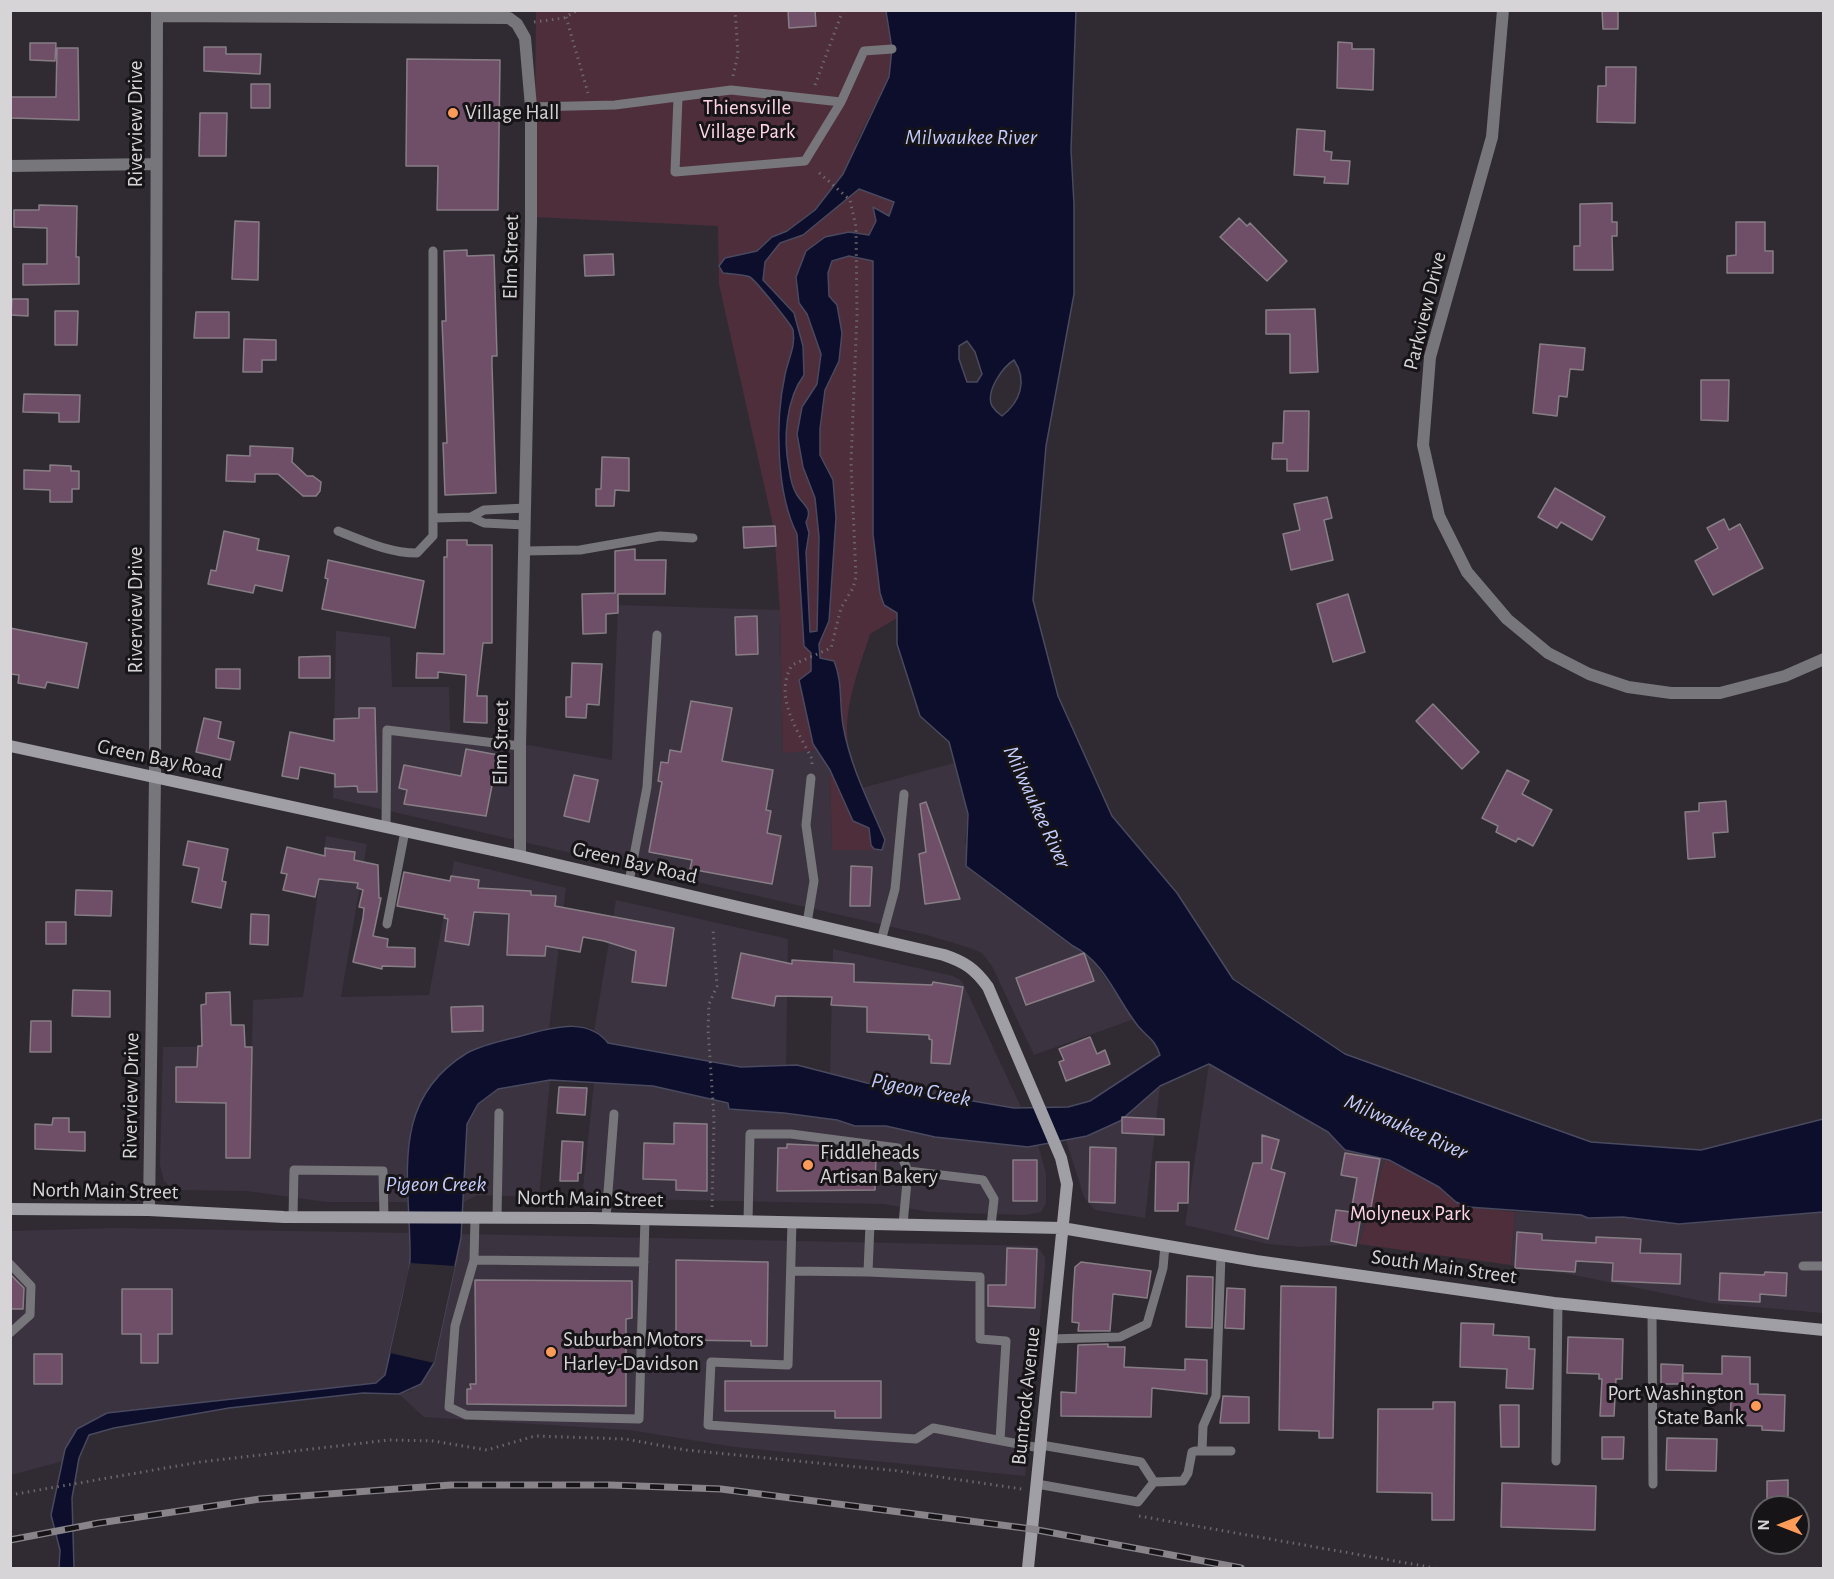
<!DOCTYPE html>
<html>
<head>
<meta charset="utf-8">
<style>
  body { margin:0 }
  #map { position:relative; width:1834px; height:1579px; overflow:hidden; background:#302b32; font-family:"Alegreya Sans",sans-serif }
  canvas { display:block }
  .frame { position:absolute; inset:0; border:12px solid #d7d4d8; pointer-events:none }
  .north { position:absolute; left:1750px; top:1495px; width:60px; height:60px; box-sizing:border-box; background:#171418; border:2px solid #646165; border-radius:50%; rotate:270deg; font-size:16px; font-weight:700; line-height:24px; text-align:center; color:#d7d4d8 }
  .north::after { content:''; display:block; margin:auto; width:21px; height:27px; background:#fe9b59; clip-path:polygon(50% 0,100% 100%,50% 72%,0 100%) }
</style>
</head>
<body>
<div id="map">
<canvas width="1834" height="1579"></canvas>
<div class="frame"></div>
<div class="north">N</div>
</div>
<script>
const g = document.querySelector('canvas').getContext('2d');
g.lineJoin = 'round';
function fill(path, color) { g.fillStyle = color; g.fill(path, 'evenodd'); }
function strokePath(path, color, width, dash) { g.strokeStyle = color; g.lineWidth = width; g.lineCap = dash ? 'butt' : 'round'; g.setLineDash(dash || []); g.stroke(path); }
function drawText(font, color, halo, rows, align = 'center') {
  g.font = font + ' "Alegreya Sans",sans-serif'; g.lineWidth = 6; g.setLineDash([]); g.textBaseline = 'middle'; g.strokeStyle = halo; g.fillStyle = color; for (const [text, x, y, turn = 0] of rows) {
    g.save(); g.translate(x, y); g.rotate((+turn || 0) * Math.PI / 180); g.textAlign = isNaN(turn) ? turn : align; if (halo) g.strokeText(text, 0, 0); g.fillText(text, 0, 0); g.restore();
  }
}
fill(new Path2D(`
  M618 605 780 610 783 752 817 750 830 770 832 850 885 840 862 788 954 763 968 814 965 842 1030 911 1073 946 1087 953 1134 1019 1034 1055 992 966 982 953 973 949 927 935 333 798 336 631 390 637 392 687H449L450 731 612 760Z
  M326 836 367 844 341 997 429 995 454 861 566 888 549 1029 468 1052 410 1129 408 1202H327L247 1191 180 1190 171 1187 164 1181 160 1165 163 1047 252 1046 253 1000 303 997Z
  M616 900 788 939 786 1065 741 1067 608 1043 601 1035 594 1032Z
  M833 949 953 976 962 981 1021 1107 1000 1108 830 1075Z
  M1209 1064 1328 1132 1345 1150 1385 1159 1359 1244 1301 1247 1268 1244 1185 1225Z
  M550 1080 539 1197 477 1195 464 1202 465 1133 467 1124 478 1104 498 1089Z
  M594 1083 653 1086 728 1103 729 1109 784 1113 837 1120 855 1126H886L935 1137 1028 1147 1038 1145 1046 1173V1203L1041 1212 1025 1215 930 1212 884 1204 582 1198Z
  M1160 1086 1145 1218 1095 1210 1084 1197 1066 1140 1087 1136 1120 1121Z
  M1515 1212 1581 1215 1588 1218 1623 1217 1679 1224 1823 1212V1313L1711 1303 1574 1275 1511 1265Z
  M115 1228 409 1233 410 1263 385 1375 376 1383 107 1413 65 1449 63 1461 11 1475V1231Z
  M462 1234 1037 1246 1045 1257V1266L1025 1476 735 1447 629 1430 424 1417 399 1394 411 1391 434 1363Z`), '#3c3340');
fill(new Path2D(`
  M536 11H886L892 49 889 77 856 142 859 189 894 201 890 217 874 422 873 533 880 593 884 605 897 613V618L870 634C859 669 841 712 849 750 855 782 872 811 885 840L882 850H832L830 770 817 750 783 753 780 610 774 529 719 284 718 226 534 217Z
  M1385 1159 1439 1187 1456 1202 1468 1207 1515 1212 1511 1265 1359 1244Z`), '#4f2e3b');
const water = new Path2D(`
  M886 11H1076L1071 150 1074 204V294L1046 446 1033 600 1058 696 1112 816 1177 893 1233 979 1345 1054 1591 1142 1701 1150 1823 1119V1212L1679 1224 1623 1217 1588 1218 1581 1215 1468 1207 1456 1202 1439 1187 1389 1160 1345 1150 1328 1132 1209 1064 1160 1086 1120 1121 1087 1136 1028 1147 935 1137 886 1126H855L837 1120 784 1113 729 1109 728 1103 653 1086 550 1080 498 1089 478 1104 467 1124 461 1238 434 1363 421 1384 399 1394 363 1393 229 1408 114 1428 89 1435 79 1458 72 1498 74 1568H59L60 1550 51 1515 65 1449 77 1429 107 1413 376 1383 385 1375C391 1349 397 1322 403 1295 406 1284 410 1271 410 1259 411 1181 387 1102 467 1053 485 1043 512 1039 532 1033 559 1026 589 1019 608 1043L741 1067 797 1065 867 1083 1014 1108 1068 1107 1090 1101 1160 1055C1154 1038 1149 1039 1138 1026 1117 1000 1105 962 1073 946L966 866 968 814 949 742 920 716 897 644V613L884 605 880 593 873 534V261L849 256 832 261 828 273 829 296 837 305 842 333 839 361 825 390 820 429V455L833 480 836 518 829 621 819 644 820 658 834 661C843 682 839 703 843 725 850 766 869 802 885 840L882 850 874 849 871 845 869 828 853 821 830 770 813 744 799 680 811 671V653L804 646 797 534C776 493 775 420 785 375 788 359 796 347 793 330 792 325 755 280 750 277 743 274 730 274 723 273L719 266 725 258 757 251 772 237 787 231 815 210 843 174 889 77 892 49ZM859 189 894 202 889 216 873 207 876 221 869 235 849 232 825 237 806 251 796 277 799 303 807 314 821 354 817 384 802 407 797 434 803 467 815 498 819 537 817 631 810 632 806 552 809 533 806 522C813 508 804 506 797 495 793 489 790 476 789 468 783 439 786 399 804 375L803 346 794 313 763 280 765 262 780 243 803 235ZM967 341 975 352 982 374 977 382H967L959 359V346ZM1014 360C1028 381 1020 402 1002 416 999 414 994 409 992 406 985 391 1003 367 1014 360Z`);
fill(water, '#0c0e2b');
strokePath(water, '#49495f', 1.5);
fill(new Path2D(`
  M410 1263 455 1266 434 1363 390 1353Z`), '#302b32');
const building = new Path2D(`
  M788 10H815L816 26 789 28Z
  M1602 10H1618V29H1603Z
  M1338 42 1352 43V49H1374L1373 90 1337 88Z
  M30 43H56L55 61 30 60Z
  M204 47H226V54H261L260 74 204 71Z
  M57 48H78L79 120 10 118V97H56Z
  M407 59 500 60 498 210H437L438 166H406Z
  M1606 67H1636L1635 123 1597 122 1598 86H1606Z
  M251 84H270V108H251Z
  M200 113H227L226 156H199Z
  M1297 129 1325 131 1324 151 1332 152 1331 160 1350 161 1348 184 1324 183 1325 177 1294 175Z
  M1612 203V222H1617V236H1612L1613 270H1574V246H1580V204Z
  M39 205 77 206 76 257H79V284L23 285V264H47V228L14 227V210H39Z
  M1239 218 1247 226 1250 223 1287 261 1267 281 1220 237Z
  M235 221 259 222 258 280 232 279Z
  M1736 222H1765V251H1773V273H1727V256L1736 255Z
  M467 250V256L494 255 497 356H492V365L496 493 445 495 443 443H447L442 321H446L444 251Z
  M613 254 614 275 585 276 584 255Z
  M12 299H28V316L11 315Z
  M1315 309 1318 372 1290 373V334H1266V310Z
  M55 311H78L77 345H55Z
  M196 312H229V338H194Z
  M244 339 276 340V360H262V372H243Z
  M1540 344 1585 348 1583 370 1570 369 1567 397 1559 396 1557 416 1533 413Z
  M1701 380H1729L1728 421 1701 420Z
  M24 394 80 395 79 422H59V413L23 412Z
  M1284 411H1309L1308 471H1287V459H1272L1273 443H1283Z
  M250 446 293 448 292 462 307 476H313L321 482 320 491 316 496H303L278 474H255V482L226 481 227 455 250 456Z
  M602 457 629 458V491L615 490 614 506H596V489H601Z
  M50 465 71 466V471H79V489H72V502H50V490L24 489V470L50 471Z
  M1555 488 1605 517 1592 540 1561 522 1557 528 1538 517Z
  M1327 497 1332 518 1324 520 1333 560 1291 570 1283 534 1300 530 1294 504Z
  M1724 519 1729 530 1740 524 1763 568 1713 595 1695 561 1718 548 1707 528Z
  M775 526 776 546 744 548 743 527Z
  M224 531 259 539 257 550 289 556 282 591 255 585 253 593 208 584 211 570 216 571Z
  M447 540H467V545H492V643H483L477 696H487V723L464 722 466 675 438 672V678H416L417 653 444 654V557H447Z
  M635 549V560H666L665 594H618V613L606 614V633L583 634 582 594 615 593V551Z
  M328 560 424 581 415 628 322 609 328 579 325 578Z
  M1348 594 1365 652 1333 662 1317 604Z
  M757 616 758 654 736 655 735 617Z
  M10 628 87 643 78 688 47 682 45 688 18 683 19 675 10 674Z
  M330 656V678H299V657Z
  M572 663 602 664 599 705 587 704 586 718 566 717V697H571Z
  M216 669H240V689L216 688Z
  M691 701 732 708 722 761 773 770 766 810 771 811 767 833 781 836 772 884 690 869 692 860 649 852 662 782 658 781 661 762 668 763 670 750 681 752Z
  M1433 704 1479 752 1462 769 1416 721Z
  M359 708H375L377 792H358L357 786 335 787V774L300 767 298 779 282 776 290 732 334 741V719L359 718Z
  M204 718 221 722 218 738 234 742 230 760 196 752Z
  M466 749 498 755 486 816 404 804 407 790 399 788 404 765 461 776Z
  M1507 770 1529 781 1522 794 1552 810 1533 846 1518 838 1516 842 1496 832 1498 826 1482 818Z
  M574 775 598 780 589 822 564 816Z
  M1726 801 1728 832 1713 833 1715 857 1688 859 1685 812 1699 811V803Z
  M926 802 960 899 925 904 919 854 926 852 920 804Z
  M188 841 228 849 222 881 226 882 221 908 192 902 199 868 183 865Z
  M287 847 325 856V848L355 852 354 860 378 865 379 898H381L373 936 388 939 387 947 415 948V967L382 966V969L353 962 363 918 364 908 359 907 363 890 357 888 358 883 319 879 315 897 283 890 287 874 281 873Z
  M851 866 872 867 870 906H850Z
  M404 872 450 881 451 876 479 880 478 888 531 891V895L556 896 555 906 674 928 666 986 632 982 636 951 604 941 583 937 580 952 546 946 545 956 507 955 509 914 474 912 469 945 445 941 448 919 444 918 445 915 397 906Z
  M76 890 112 891 111 916 75 915Z
  M251 914 269 915 268 945 250 944Z
  M46 922H66V944H46Z
  M741 953 792 964V960L854 964V982L932 985 933 982 963 987 950 1064 931 1063 932 1040 929 1039V1035L867 1032V1007L831 1005 832 997 776 996 774 1006 732 998Z
  M1084 953 1094 981 1026 1005 1016 978Z
  M73 990 110 991V1017L72 1016Z
  M230 992 231 1025H244L245 1047H252L250 1158H226V1103L176 1102V1067H197L198 1046H202L201 1005 206 1004V993Z
  M483 1006V1031L452 1032 451 1007Z
  M31 1021H51V1052H30Z
  M1090 1037 1097 1054 1105 1050 1110 1064 1066 1081 1059 1062 1064 1060 1059 1049Z
  M559 1087 587 1088 585 1115 557 1113Z
  M1122 1117 1164 1119V1135L1122 1133Z
  M53 1118H69V1132H85V1151L35 1149V1124L52 1125Z
  M674 1123 707 1124V1191L676 1190V1180L643 1179 644 1143 674 1144Z
  M1262 1135 1279 1140 1271 1169 1285 1173 1268 1239 1235 1230 1253 1163H1262Z
  M562 1141 583 1142 581 1173H578V1181H560Z
  M787 1144 831 1146V1153L876 1154 875 1190 777 1191 778 1148H787Z
  M1090 1147 1116 1148 1115 1203 1089 1202Z
  M1345 1153 1380 1159 1369 1218 1361 1216 1356 1246 1331 1241 1336 1210 1351 1212 1357 1178 1341 1175Z
  M1013 1160H1037V1201H1013Z
  M1156 1162H1189L1188 1203H1178V1211H1155Z
  M1517 1232 1542 1234V1240L1596 1243V1237L1641 1239 1640 1253 1681 1254 1680 1284 1612 1281 1613 1263 1576 1261 1575 1272 1515 1268Z
  M1007 1248 1037 1249 1035 1308 988 1306V1285H1006Z
  M676 1260 768 1262 767 1346H751V1341L676 1340Z
  M1081 1262 1151 1271 1147 1298 1113 1294 1110 1331H1078L1079 1323 1072 1322 1073 1296 1075 1267Z
  M1765 1272 1787 1273 1786 1296 1760 1294V1302L1719 1300 1720 1273 1764 1275Z
  M10 1274 24 1288 23 1309H10Z
  M1187 1276 1213 1277 1212 1328 1186 1327Z
  M475 1280 632 1281V1318L626 1319V1406L467 1404V1389H471L470 1384H476Z
  M1281 1286 1336 1287 1333 1438H1319V1431L1279 1430Z
  M1227 1288 1245 1289 1244 1329 1225 1328Z
  M122 1289H172V1334H158V1363H141V1334H122Z
  M1461 1323 1494 1324 1493 1335 1529 1337V1349H1535L1533 1389 1506 1388 1507 1369 1460 1367Z
  M1568 1337 1623 1339 1622 1379H1616L1614 1416H1600L1602 1379H1599V1374L1567 1373Z
  M1108 1344V1347H1125L1124 1367 1185 1370V1359L1207 1360V1394L1152 1388 1151 1417 1061 1416V1392L1076 1393 1078 1345Z
  M34 1354H62V1384H34Z
  M1722 1356 1750 1357V1384H1758V1394L1785 1395 1784 1431 1762 1430V1426L1730 1425 1731 1399 1683 1398V1373L1722 1374Z
  M1661 1364 1683 1365 1682 1384H1661Z
  M725 1381H881V1418H835V1411H725Z
  M1223 1396 1249 1397V1423H1220Z
  M1433 1402H1455L1454 1520H1432V1493L1377 1492 1378 1409H1433Z
  M1500 1405H1519V1447H1501Z
  M1602 1437H1624L1623 1459H1602Z
  M1667 1438 1717 1439 1716 1471 1666 1470Z
  M1788 1480V1502H1767V1481Z
  M1502 1483 1596 1486 1595 1530 1501 1527Z`);
fill(building, '#6f4f68');
strokePath(building, '#877e85', 1.5);
strokePath(new Path2D(`
  M566 17 588 93
  M534 22 564 18 578 10
  M733 76 738 54 735 10
  M815 85 843 10
  M812 764V759C798 731 773 697 792 665L831 648 841 608 853 588 856 577 851 463 857 314 856 227 850 200 816 170
  M712 1207 714 1118 708 1029 709 1004 717 986 713 929
  M10 1495 200 1462 389 1440 433 1441 487 1450 535 1436 625 1439 686 1450 899 1471 1022 1489
  M1139 1516 1435 1568`), '#6a666b', 3, [1.5, 4.5]);
strokePath(new Path2D(`
  M678 98 675 172 805 161 841 102
  M531 107 615 105 731 90 841 102 864 51 892 49
  M471 517 484 523 525 525
  M433 518 471 517 484 510 526 508
  M338 531C364 541 389 553 417 553L433 536V251
  M525 551 580 550 660 536 693 538
  M386 827 387 730 520 746
  M629 882 647 787 657 635
  M807 923 814 881 806 825 811 778
  M387 924 405 831
  M881 941 895 889 904 794
  M908 1171 983 1180 994 1199 991 1226
  M293 1217 294 1170 383 1171 384 1217
  M475 1218 474 1260 455 1326 449 1407 466 1415 639 1419 645 1219
  M497 1218 499 1113
  M606 1218 614 1114
  M748 1221 750 1134H791L898 1148 908 1171 903 1224
  M792 1222 788 1365 711 1362 708 1425 916 1439 933 1428 1040 1448
  M474 1260 644 1262
  M10 1264 31 1286 30 1315 10 1333
  M1803 1266H1824
  M791 1271 868 1272 870 1224
  M868 1272 980 1277V1339L1006 1341 1000 1440
  M1652 1313 1653 1484
  M1051 1339 1120 1337 1147 1324 1163 1268 1165 1245
  M1041 1445 1141 1462 1154 1482
  M1202 1451 1203 1426 1216 1396 1221 1255
  M1556 1461 1558 1303
  M1154 1482 1183 1481 1188 1473 1192 1452 1195 1451H1231
  M1037 1484 1138 1502 1154 1482`), '#77767a', 9);
strokePath(new Path2D(`
  M1503 10 1492 137 1430 357 1423 445 1439 516 1467 572 1507 619 1548 653 1589 674 1628 687 1671 693H1720L1785 676 1824 659
  M157 16 509 18 517 24 525 38 531 107V222L520 746V856
  M10 166 155 164
  M149 1210 155 778 157 10`), '#77767a', 12);
strokePath(new Path2D(`
  M10 746 520 856 944 955C965 962 975 969 988 987L1061 1158 1067 1184 1028 1568
  M10 1209 149 1210 284 1217 590 1218 1062 1228 1256 1261 1554 1303 1824 1330`), '#a09fa6', 12);
const rail = new Path2D(`
  M10 1540 99 1523 260 1499 451 1485H610L721 1489 1032 1529 1241 1568`);
strokePath(rail, '#888489', 7);
strokePath(rail, '#171418', 4.5, [14]);
for (const [x, y, r, color] of [
  [453,113,6,"#fe9b59"],
  [808,1165,6,"#fe9b59"],
  [551,1352,6,"#fe9b59"],
  [1756,1406,6,"#fe9b59"]
]) { const dot = new Path2D(); dot.arc(x, y, r, 0, 2 * Math.PI); g.fillStyle = color; g.fill(dot); strokePath(dot, '#171418', 2); }
drawText('21px', '#ffd4e4', '#171418', [
  ["Thiensville",747,108],
  ["Village Park",747,132],
  ["Molyneux Park",1410,1214]
]);
drawText('21px', '#d7d4d8', '#171418', [
  ["Village Hall",465,113],
  ["Fiddleheads",820,1153],
  ["Artisan Bakery",820,1177],
  ["Suburban Motors",563,1340],
  ["Harley-Davidson",563,1364],
  ["Port Washington",1744,1394,"right"],
  ["State Bank",1744,1418,"right"]
], 'left');
drawText('21px', '#d7d4d8', '#171418', [
  ["Riverview Drive",136,124,-90],
  ["Elm Street",511,257,-89],
  ["Parkview Drive",1425,311,-76],
  ["Riverview Drive",136,610,-90],
  ["Elm Street",501,743,-89],
  ["Green Bay Road",160,759,12],
  ["Green Bay Road",635,863,13],
  ["Riverview Drive",131,1096,-89],
  ["North Main Street",105,1191,1],
  ["North Main Street",590,1199,1],
  ["South Main Street",1444,1267,8],
  ["Buntrock Avenue",1026,1396,-84]
]);
drawText('italic 22px', '#c4cdff', '#171418', [
  ["Milwaukee River",971,137],
  ["Milwaukee River",1037,807,65],
  ["Pigeon Creek",921,1090,11],
  ["Milwaukee River",1406,1127,24],
  ["Pigeon Creek",436,1184]
]);
</script>
</body>
</html>
